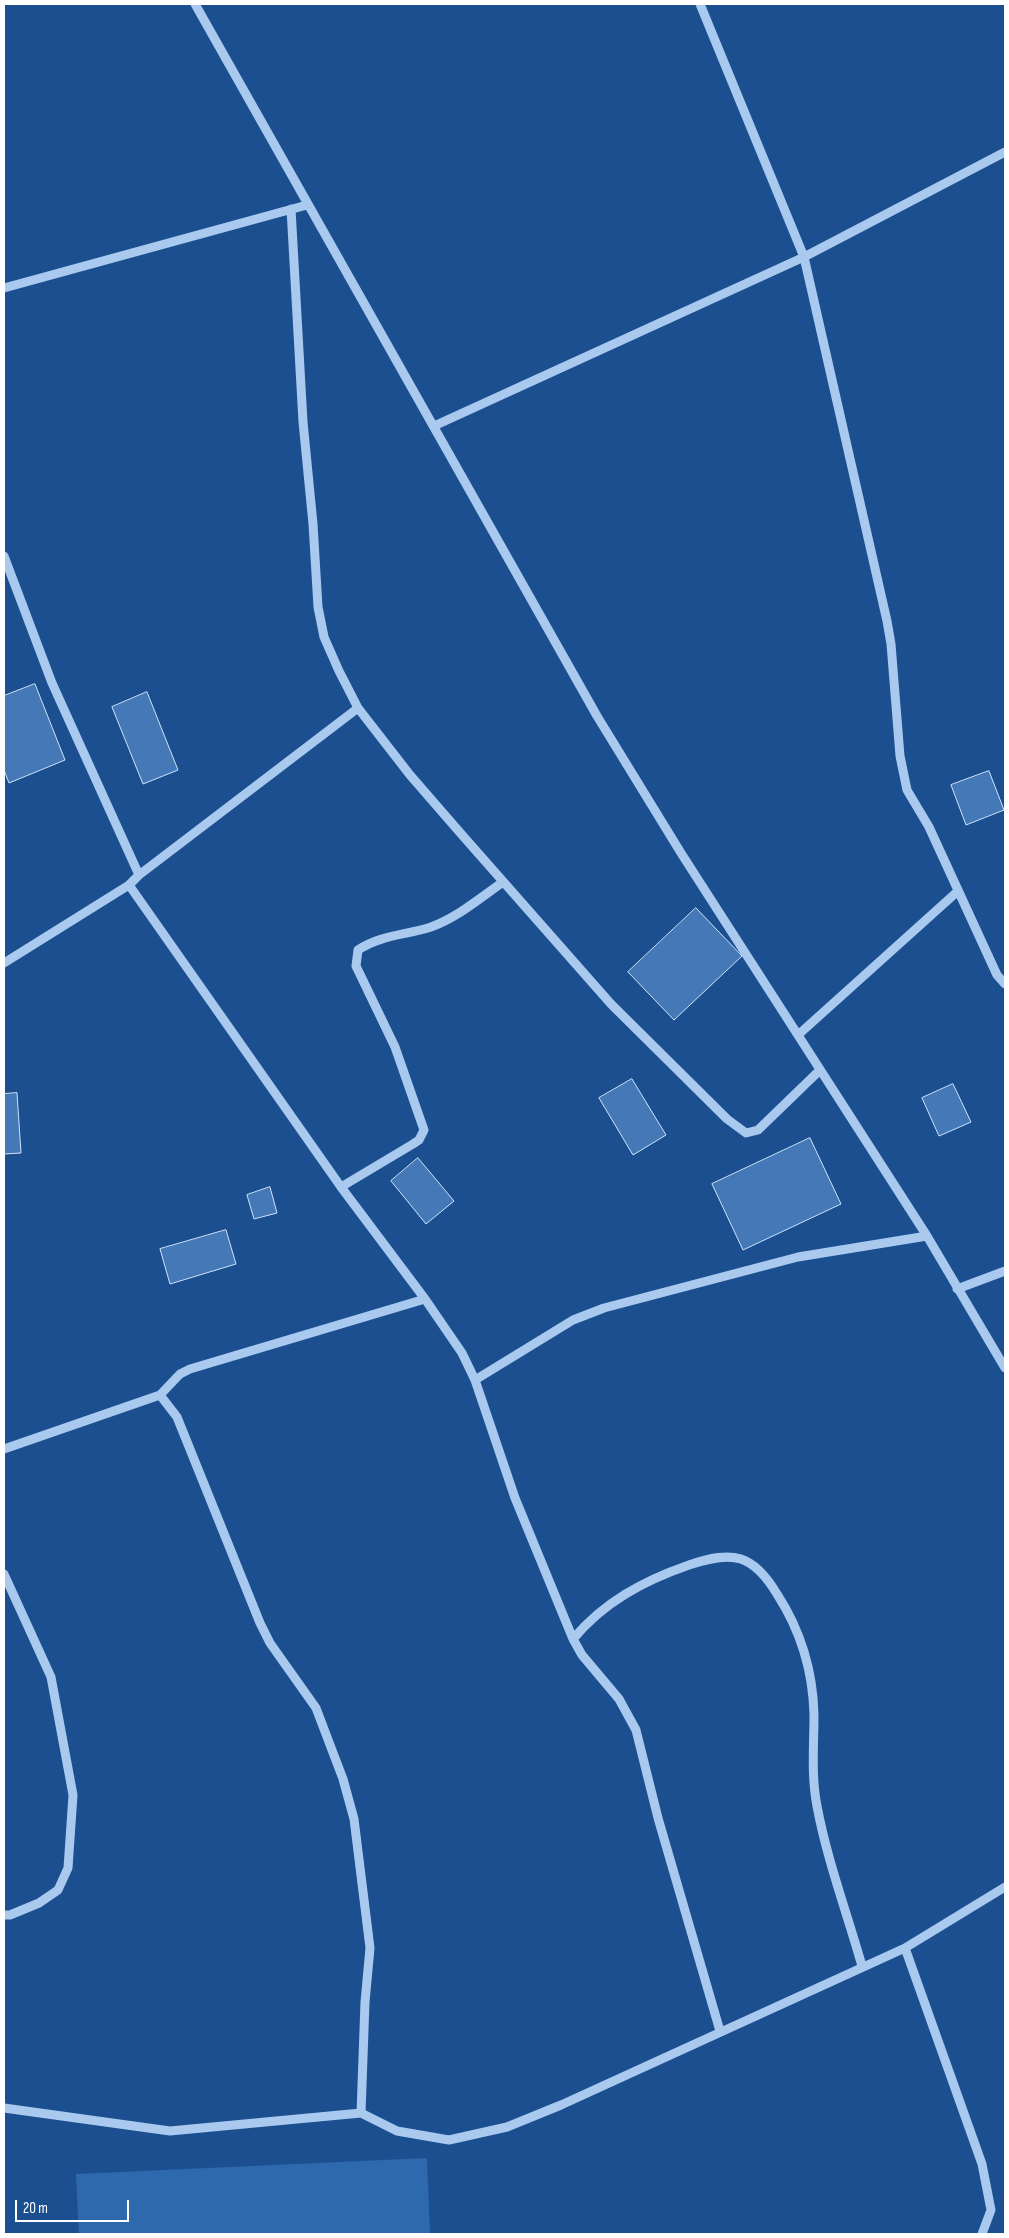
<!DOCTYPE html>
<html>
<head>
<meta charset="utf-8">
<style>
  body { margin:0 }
  #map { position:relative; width:1009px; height:2238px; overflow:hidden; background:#1b4f8f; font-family:"Sofia Sans Condensed",sans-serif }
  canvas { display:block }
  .frame { position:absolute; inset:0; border:5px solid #fff; pointer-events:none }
  .scale { position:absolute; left:15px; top:2200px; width:114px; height:22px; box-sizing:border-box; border:2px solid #fff; border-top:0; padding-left:6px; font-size:15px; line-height:18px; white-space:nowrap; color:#fff; -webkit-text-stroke:4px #1b4f8f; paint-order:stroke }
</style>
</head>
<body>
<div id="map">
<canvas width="1009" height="2238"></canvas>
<div class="frame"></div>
<div class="scale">20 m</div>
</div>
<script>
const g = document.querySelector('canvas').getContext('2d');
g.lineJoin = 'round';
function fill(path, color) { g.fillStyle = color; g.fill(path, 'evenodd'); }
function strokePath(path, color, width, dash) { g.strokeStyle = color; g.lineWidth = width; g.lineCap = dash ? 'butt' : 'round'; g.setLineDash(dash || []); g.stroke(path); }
fill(new Path2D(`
  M427 2158 430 2234H79L76 2174Z`), '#2e69ad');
const building = new Path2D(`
  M35 684 65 760 9 783 4 770V696Z
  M147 692 178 770 143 784 112 707Z
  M989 771 1004 810 966 825 951 785Z
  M696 908 742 956 674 1020 628 972Z
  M632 1079 666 1135 633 1155 599 1098Z
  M953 1084 971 1122 939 1136 922 1098Z
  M17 1093 21 1153 4 1154V1094Z
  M810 1138 841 1204 743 1250 712 1184Z
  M418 1158 454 1201 426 1224 391 1181Z
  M270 1187 277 1213 254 1219 247 1195Z
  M226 1230 236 1264 170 1284 160 1249Z`);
fill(building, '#4478b7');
strokePath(building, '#cfe3fa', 1);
strokePath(new Path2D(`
  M195 4 597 716 681 853 927 1236 1005 1368
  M700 4 804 257 887 621 891 644 900 756 907 790 929 827 997 975 1005 984
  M291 209 303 422 313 524 318 607 324 637 339 671 358 708 410 775 463 836 611 1004 727 1119 746 1133 758 1130 820 1070
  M4 288 307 205
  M434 426 804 257 1005 152
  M4 556 52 683 139 875
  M129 885 341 1187 425 1299 462 1353 475 1380 515 1498 573 1639 582 1655 619 1699 636 1730 658 1818 720 2031
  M4 963 129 885 139 875 358 708
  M798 1035 958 891
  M341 1187 413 1144 419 1140 424 1130 395 1047 356 966 358 950C380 935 407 935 431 927 458 917 480 898 503 882
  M957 1289 1005 1271
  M475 1380 573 1320 604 1308 798 1257 927 1236
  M160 1395 177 1417 260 1623 270 1643 316 1708 343 1779 354 1819 370 1948 365 2002 361 2113
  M4 1449 160 1395 180 1374 190 1369 425 1299
  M4 1574 51 1677 73 1795 68 1868 58 1890 39 1903 10 1915H4
  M573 1639C604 1602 643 1581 689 1565 733 1550 753 1554 777 1594 801 1631 813 1671 814 1715 814 1745 811 1776 817 1806 827 1860 847 1913 862 1966
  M905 1948 982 2164 991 2210 982 2234
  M4 2108 170 2131 361 2113 397 2131 449 2140 507 2127 561 2105 905 1948 1005 1887`), '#a9c9ee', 9);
</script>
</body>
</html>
